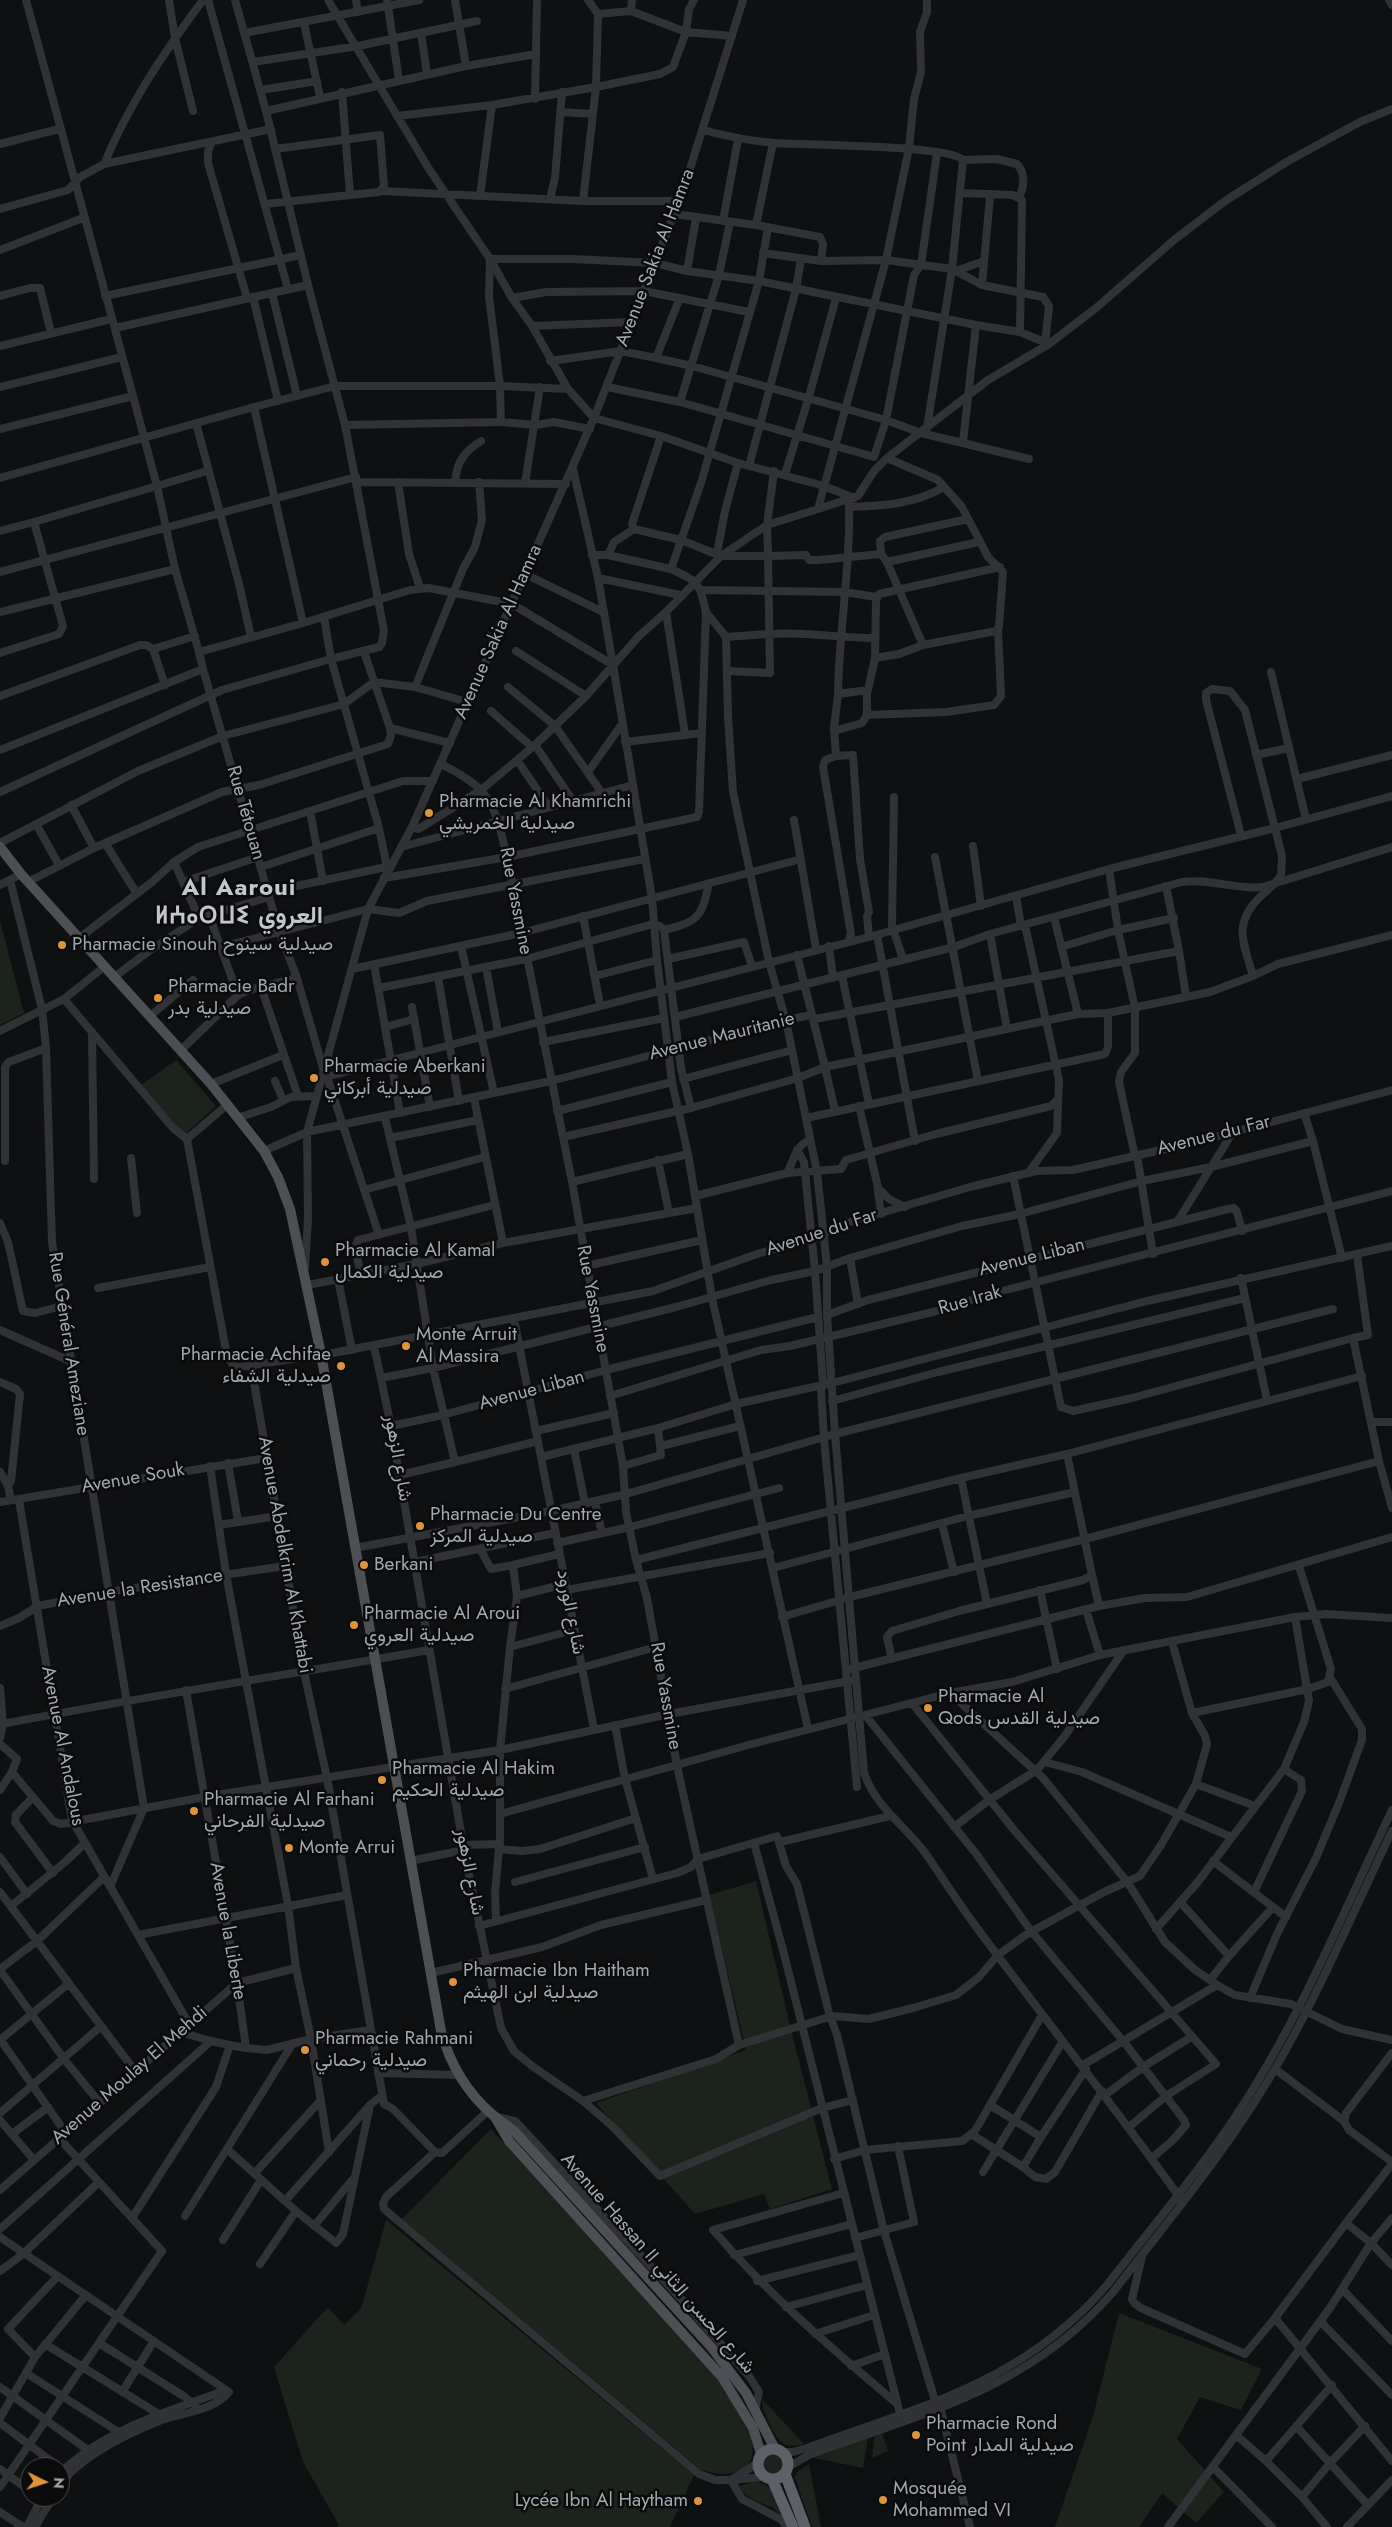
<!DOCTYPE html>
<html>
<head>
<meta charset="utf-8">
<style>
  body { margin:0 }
  #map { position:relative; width:1392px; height:2527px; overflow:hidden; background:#0f1011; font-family:Jost,sans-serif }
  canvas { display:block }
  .north { position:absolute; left:20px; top:2457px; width:50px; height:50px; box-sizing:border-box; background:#0b0b0c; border:1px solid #474a4e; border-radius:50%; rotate:94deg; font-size:14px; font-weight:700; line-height:20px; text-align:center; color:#a2a8b0 }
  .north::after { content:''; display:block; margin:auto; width:18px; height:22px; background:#dd953c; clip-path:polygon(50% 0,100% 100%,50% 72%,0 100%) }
</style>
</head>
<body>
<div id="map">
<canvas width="1392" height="2527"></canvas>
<div class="north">N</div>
</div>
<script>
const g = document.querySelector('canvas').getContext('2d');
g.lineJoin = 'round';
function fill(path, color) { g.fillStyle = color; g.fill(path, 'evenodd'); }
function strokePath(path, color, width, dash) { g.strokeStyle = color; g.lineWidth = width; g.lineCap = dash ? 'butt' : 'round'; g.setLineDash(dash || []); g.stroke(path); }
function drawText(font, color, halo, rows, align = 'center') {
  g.font = font + ' Jost,Vazirmatn,"Noto Sans Tifinagh",sans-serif'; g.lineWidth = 5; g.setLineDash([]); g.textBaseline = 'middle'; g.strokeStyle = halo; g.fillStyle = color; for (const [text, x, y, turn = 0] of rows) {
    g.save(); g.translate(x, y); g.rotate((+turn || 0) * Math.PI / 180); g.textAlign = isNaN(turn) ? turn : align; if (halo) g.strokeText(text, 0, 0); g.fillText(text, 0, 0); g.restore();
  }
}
fill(new Path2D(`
  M0 921 24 1013 0 1025Z
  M176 1060 216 1106 184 1135 141 1085Z
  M756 1881 792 2034 832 2189 770 2209 764 2194 695 2214 596 2103 746 2050 709 1895Z
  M491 2129C544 2185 596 2242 648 2300 669 2323 701 2353 718 2379 731 2397 770 2451 744 2468 730 2477 716 2474 701 2470L402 2219Z
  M386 2220 694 2475 670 2527H337L339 2525 303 2462 274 2367 328 2307 344 2325 361 2309Z
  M1119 2313 1262 2369 1241 2410 1200 2397 1177 2439 1224 2492 1196 2523 1162 2493 1139 2527H1055L1093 2416Z
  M762 2399 804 2444C797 2445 790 2447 784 2444 775 2439 761 2409 762 2399Z
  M882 2433 888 2451 872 2458 875 2436Z
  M868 2438 863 2468 814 2458Z
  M772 2452 781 2456 785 2464 782 2472 774 2476 764 2473 761 2465 764 2456Z
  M809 2464 821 2527H812L795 2478 797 2472Z
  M753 2482C774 2481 777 2501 783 2519 780 2515 776 2509 772 2507 758 2502 748 2500 739 2486Z`), '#1c231d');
strokePath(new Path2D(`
  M26 0 133 396
  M169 0 175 38 193 111
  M208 0 288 289
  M235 0 266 111 466 66 455 0
  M328 0 429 169 490 259 489 296 500 386 501 422
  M356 0 358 12
  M387 0 399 80
  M632 0 631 11 686 32 732 36
  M927 0V12L920 32 921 72 914 99 909 148 886 260 952 269 982 285 1043 297 1049 306 1045 344
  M1389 0 1392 5
  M598 14 631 11
  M304 23 320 97
  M244 33 419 0
  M421 33 427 74
  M253 62 358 46 477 21
  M466 66 536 54
  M261 90 317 81
  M342 92 350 195
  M535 99 537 0
  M266 111 308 285 345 425 384 631 382 643 379 647 331 659 324 617
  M561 112 592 114
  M397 116 492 105
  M703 130C726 136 750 141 774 143 803 145 950 145 963 160L952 269 927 428
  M212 142 208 151V163L247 298
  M0 144 59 129
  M962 160 997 159 1017 164C1025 173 1025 186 1019 197
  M104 164C129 104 164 52 203 0
  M382 191 583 201H679
  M961 193 1013 195 1022 200 1020 332
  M480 196 492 105 596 87 660 74 673 67 686 32 689 9 694 0
  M550 199 555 178 562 92
  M583 201 596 87 598 14 588 0
  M265 204 379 192 384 186 380 135 275 149
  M0 209 68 190 80 177 104 164 271 129
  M674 214 756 225 820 237 823 244 821 261
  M723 221 738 139
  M756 225 773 143
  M0 250 83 218
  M687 271 696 218
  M956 271 984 261
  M982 285 990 196
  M272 293 297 396
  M0 296 30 288H40L51 333
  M105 296 301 255
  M253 297 278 401
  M512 298 490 259H573L655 263 687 271 759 281 976 325 1020 332 1049 344
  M532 326 632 322
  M115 328 308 285
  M0 346 111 319
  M656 358 679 300
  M550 361 621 351 656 358 692 366 886 420 921 433 1029 459
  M0 387 122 357
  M607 387 680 402 874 457 886 420 914 275 921 265 937 153
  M568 389 532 326 512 298 546 292 644 291 749 312
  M680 402 719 275 730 222
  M196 423 239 584 251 637
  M345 425 501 422 536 425 554 422 590 429
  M0 429 133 396 157 486 34 522
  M661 436 632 524 634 529 681 540 721 556H768L770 673 727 671
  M963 442 976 325
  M749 466 796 289 801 259
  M573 469 598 578 613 665 652 898 657 960 672 1082 688 1154 712 1298 808 1729
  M207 471 157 486 175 569 199 652 303 623 410 590 429 588 512 604 613 665
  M774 471 767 525 768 556 806 555 809 560H819L881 554 887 562 923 645
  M785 474 808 400 836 298
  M0 478 254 407
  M357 482 566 484
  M398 482 409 554 420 588
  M455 482C457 461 464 452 481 441
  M525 483 540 387
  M849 507C883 506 915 504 944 487
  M818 509 858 496 874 471 887 458 988 380 1049 344 1096 308 1174 240 1225 201 1288 161 1360 122 1392 109
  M0 531 34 522 63 626 59 634 0 653
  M717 553 725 511 738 463
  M881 554 880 541 885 537 968 519
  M592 555H608L671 569 701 483 759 281 768 227
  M608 555 614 542 634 529
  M887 562 979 542
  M0 572 356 477
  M525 574 603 612
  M598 578 680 595
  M701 590 845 592 876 597
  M0 612 175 569
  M666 612 685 734
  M706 612 726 637 728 717 733 792 769 962 786 1021 817 1172 827 1267V1315L835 1434 864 1773C876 1808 905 1825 926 1854 944 1880 961 1907 980 1932 1047 2022 1117 2110 1183 2202
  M303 623 254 407 335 386H500L568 389 594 418 661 436 738 463 824 486 854 498
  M726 637C752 635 778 632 804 634 828 635 850 638 874 638
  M153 649 195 636
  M516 651 586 696
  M199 652 203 669
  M875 658 876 601 879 594 1000 567
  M1271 672 1306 819
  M508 687 555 726 602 793
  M867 691V715L946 712 994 705 1001 696 998 629
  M838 694C839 629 851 565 849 500
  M0 696 140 645H146L153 649 165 685
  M467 702 415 687 463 569 475 547 482 520 479 482
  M491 711 532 747
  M390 728 450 743
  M834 731 862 723 867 715
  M625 742 702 733
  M535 745 573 801
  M0 750 203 669 279 931 297 978 323 1068
  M1256 755 1289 748
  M836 756 834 728 838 694 868 690 875 658 899 654 923 645 996 631 999 627 1003 572 988 557 962 507 938 480 887 458
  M517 760 549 807
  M441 764C493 790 494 804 507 857L572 1182 623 1466 626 1512 636 1560 647 1598 677 1766 739 2045 716 2059 583 2101
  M588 772 622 724
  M1297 779 1392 755
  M0 792 222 690 331 659 379 828 387 867
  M894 797 892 926 903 959
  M71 805 94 848
  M310 811 323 881
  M794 820 816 949
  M36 824 59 865
  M412 827 418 829 425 825 481 790 535 745 586 696 639 636 666 612 721 556 767 525 818 509 886 260 821 261 763 253
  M1241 835 1206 700V693L1212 689 1230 691 1245 710 1282 856 1281 875C1276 884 1267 890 1260 897 1232 924 1244 944 1253 976
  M0 843 138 771 223 736 344 704 374 682 415 687
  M105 843 137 894
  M973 846 981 906
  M401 847 633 785
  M935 857 978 1081
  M174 862 199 918
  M261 867 379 828
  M1109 869 1118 930 1135 1008V1053L1121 1072 1119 1082 1134 1152 1137 1155 1153 1254
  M384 878 507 857 697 817 699 812 706 612C699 582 699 582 671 569
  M10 880 42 1009 46 1048 52 1242 144 1808 110 1887
  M28 882 94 848 222 792 259 785 388 744 391 735 390 728 364 652
  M183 882 258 857
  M0 885 21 874
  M268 892 391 866
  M1016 896 1021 926
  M209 915 238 995
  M583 916 600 1005
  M1054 917 1078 1014
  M1025 925 1059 1080 1057 1133 1029 1172
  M664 930C698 922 702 917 709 883
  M990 934 1007 1029
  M877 935 915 1141
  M78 939 152 882 174 862 198 847 403 781H433
  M848 942 851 934 823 767 825 760 836 756 853 755 860 859 869 912 867 916 869 937
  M461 946 494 1093
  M829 946 833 978
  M221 947 368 909 399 913 427 901 644 859
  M1061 947 1118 930 1174 918
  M1179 951 1186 996
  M668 959 744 942 752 966
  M374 964 400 1113
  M486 967 498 1032
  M352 969 521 933 801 859
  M595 976 657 960
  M842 976 869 1104
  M438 977 459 1101
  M113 978 149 951 199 918 269 897
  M261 987 298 1096
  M379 988 526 959 653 924 660 926 664 930 681 1068 691 1108
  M64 999 173 1128 187 1139 227 1356 233 1365 239 1367 333 1353 653 1291 760 1253 813 1239 843 1224 970 1187 1036 1171 1073 1170 1192 1143 1392 1090
  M412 1007 430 1107
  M150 1016 193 980
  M675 1017 954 947 990 934 1182 882C1209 878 1236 890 1263 887L1392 847
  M385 1027 414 1019
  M0 1031 64 999 104 967
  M92 1032 94 1179
  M543 1042 664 1018
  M181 1050 238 995 249 990 297 978
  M327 1077 379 1235
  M322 1078 869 937 1109 869 1275 828 1392 796
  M683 1079 792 1050
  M275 1081 283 1100
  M211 1084 283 1055
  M474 1098 503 1243
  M859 1106 877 1183 881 1214
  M557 1111 672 1082
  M835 1111 825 1067 1078 1014 1108 1013 1210 992 1253 976 1278 964 1392 935
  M1304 1113 1313 1141 1342 1258
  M385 1117 411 1227 433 1368 455 1462 538 1441
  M237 1118 271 1107 291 1097 316 1096
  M806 1118 1105 1054 1108 1047V1013
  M563 1137 691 1108 798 1078 825 1067 797 955
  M390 1138 478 1120
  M187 1139 227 1105
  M797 1150 804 1162 805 1172 815 1271 823 1384 821 1390 824 1439 857 1787
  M264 1151 307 1132 551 1081 796 1018 811 1015 815 1019 1179 951 1166 886
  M131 1158 137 1213
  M658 1160 669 1213
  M5 1161V1067L9 1062 46 1048
  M787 1173 841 1169 846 1160 936 1134 1051 1106 1058 1099
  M1013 1176 1061 1407 1073 1411 1132 1398 1353 1338
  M572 1182 688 1154
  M878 1188 889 1199 905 1207
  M364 1190 485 1157
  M695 1196 787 1173C794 1161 795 1145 810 1140
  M1177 1222 1233 1132
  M0 1223 8 1242 23 1311 35 1313 62 1306
  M1357 1255 1368 1335 1353 1338 1379 1461 1392 1508
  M850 1258 858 1304
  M586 1266 702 1240
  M305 1267 308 1219 307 1132 368 909 412 827 594 418 683 191 743 0
  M361 1274 355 1248 358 1240 494 1205
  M1241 1278 1267 1400
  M338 1279 352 1350
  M308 1285 416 1264 503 1243 697 1208
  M98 1288 210 1267
  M827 1315 868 1300 1228 1209 1234 1208 1237 1212 1242 1231
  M514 1319 594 1729
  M0 1330 72 1362
  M374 1346 391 1426 464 1850 501 2028 514 2051 532 2066 583 2101 612 2126 660 2176 822 2108 853 2100
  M251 1365 304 1672 327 1778 384 2104 393 2109 435 2152
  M381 1378 433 1368 676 1307 771 1280 815 1271 850 1258 962 1226 1020 1214 1142 1181 1211 1167 1313 1141
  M0 1382 16 1389 20 1394 11 1481 8 1486
  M610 1396 761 1350 790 1346 933 1312 994 1293 1392 1191
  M832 1401 938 1372 1245 1298
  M1372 1422H1392
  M391 1426 443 1415 606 1370 818 1317
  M536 1431 614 1413
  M661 1446 740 1426
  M574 1449 585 1504
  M541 1457 658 1428 736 1404 832 1383 1143 1302 1392 1246
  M228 1463 238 1521
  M210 1466 226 1574 288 1905 296 1968 311 2039 329 2152
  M623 1466 661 1455 658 1428
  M0 1472 8 1486 11 1500
  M400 1475 455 1462
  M961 1478 987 1604
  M19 1500 72 1820 189 2024
  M0 1502 266 1458
  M595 1502 602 1533
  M942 1524 954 1572
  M219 1525 277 1516
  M557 1543 630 1527 779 1488
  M355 1548 551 1511 626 1494 835 1434 1333 1309
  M480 1549 491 1569 513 1565 517 1596 510 1647
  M636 1560 961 1478 1067 1454 1362 1376
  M415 1562 555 1533
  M513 1565 559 1554
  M773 1568 968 1516 1075 1492
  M1092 1575 1099 1606
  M566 1590 770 1553
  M1040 1590 1057 1669
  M517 1596 565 1584
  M1086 1610 1100 1655
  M782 1617 850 1597 1085 1539 1379 1461
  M0 1626 19 1618 38 1606 108 1592 285 1566
  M892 1659 887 1637 892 1631 959 1611 1083 1580 1092 1575 1067 1454
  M850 1669 1099 1606 1145 1598 1187 1597 1392 1537
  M0 1688 3 1724 0 1738
  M505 1689 656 1647
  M186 1690 237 1983 246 2048 267 2050 311 2039 370 2030
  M950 1693 1043 1778 1128 1883 1165 1942 1194 1969 1217 1985 1235 1995 1291 2004 1342 2029 1392 2040
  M912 1703 1014 1830 1216 2064 1166 2096 1129 2127
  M1192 1713 1308 1689 1328 1682 1331 1669 1299 1566
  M866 1716 977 1855 1031 1931 1124 2042 1184 2120 1186 2125 1172 2141 1152 2158
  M0 1723 3 1724C145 1696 288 1675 429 1650
  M615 1725 625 1779 653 1879
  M0 1744 17 1759 12 1772
  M1045 1762 1082 1772 1231 1837
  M1196 1784 1255 1806
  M0 1790 12 1772 53 1821 61 1824 204 1797 500 1750 669 1714 855 1680
  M33 1797 16 1815 15 1822 53 1873
  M500 1814 752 1744 950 1693 1012 1682 1100 1655 1295 1617 1326 1614 1392 1618
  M954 1827 989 1800 1037 1770 1064 1737 1124 1650
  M780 1842 890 1816
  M754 1843 783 1950 900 2414
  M463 1845 500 1844
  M499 1849 522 1851 540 1849 636 1818
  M0 1857 27 1894
  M410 1861 464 1850
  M1213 1861 1286 1917
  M515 1882 645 1847
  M0 1892 135 2071
  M1254 1892 1302 1791 1301 1780 1284 1769
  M1181 1903 1229 1956 1210 1980
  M11 1906 64 1863 84 1844
  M496 1921 495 1892 500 1838V1750L510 1647 574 1630
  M479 1926 677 1873 691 1867 698 1859 777 1836 786 1866 797 1884 829 2013 837 2035 884 2231 935 2401 940 2407 970 2527
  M1156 1929 1197 1883 1284 1769 1304 1722 1309 1701 1295 1617
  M138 1935 347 1895
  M1229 1956 1273 1907
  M0 1969 37 1941 104 1877
  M0 1970 64 2059 99 2102
  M431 1973 542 1947 601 1925 706 1900
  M1250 1998 1277 1934 1316 1858 1339 1803 1362 1740V1729L1331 1679
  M180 2032 211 2041
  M0 2039 65 2132
  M0 2040 68 1984
  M739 2045 832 2016 869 2019 913 2008 956 1995 979 1977 998 1955 1027 1934 1104 1892 1140 1876 1161 1845 1196 1784 1207 1744 1205 1736 1192 1713 1172 1642
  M1083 2065 1217 1985
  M1275 2069 1344 2121 1349 2130 1392 2162
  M378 2073 458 2075
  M1105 2095 1143 2067 1191 2037
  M990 2105 1041 2137 1086 2069
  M488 2111 442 2153 435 2152 386 2197 383 2203 384 2209 699 2474 715 2480H731L742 2499 782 2520 786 2527
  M0 2113 100 2027
  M496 2117 515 2121 686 2304 749 2376 759 2392 755 2410
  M0 2120 33 2159
  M1344 2121 1346 2113 1392 2053
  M12 2134 48 2107
  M971 2134 1023 2167
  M1041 2137 1023 2167 1035 2177 1046 2179 1055 2172 1102 2091
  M227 2149 296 2211 336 2243 343 2234 370 2105
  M834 2159 865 2150 962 2141 974 2132 979 2124 1042 2015
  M983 2172 1063 2041
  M255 2173 320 2101
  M0 2190 237 1983 296 1968
  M843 2193 713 2230C768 2294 831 2348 895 2402
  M285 2201 370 2105 382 2095
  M185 2216 293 2043
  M132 2218 216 2087 230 2045 246 2048
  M1346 2223 1392 2164
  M314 2226 353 2179
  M0 2229 211 2041 230 2045
  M0 2237 229 2392C214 2411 180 2413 159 2421 129 2433 79 2457 60 2485
  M855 2238 914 2222 898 2146
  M223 2240 261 2180
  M734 2255 852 2224
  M1142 2256 1132 2299 1135 2304 1141 2308 1245 2354 1275 2318
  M260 2264 296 2211
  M1392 2265 1371 2243 1346 2223 1275 2318 1392 2461
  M0 2271 23 2254 99 2182
  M757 2281 860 2255
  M1342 2289 1392 2341
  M786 2307 867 2285
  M1320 2321 1392 2395
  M815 2334 874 2315
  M99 2343 185 2397 195 2405
  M45 2344 157 2413
  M35 2357 8 2329 57 2277
  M851 2366 885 2354
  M26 2373 117 2431
  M0 2387 92 2453
  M122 2392 154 2341
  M0 2418 35 2357 86 2295
  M0 2423 59 2467
  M1296 2426 1367 2504
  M1236 2435 1266 2461 1332 2385
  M784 2452H793L807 2448C922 2406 1024 2382 1107 2285 1147 2233 1190 2183 1227 2129 1295 2031 1341 1917 1392 1810
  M1266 2461 1302 2497 1327 2527
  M758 2463 731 2480 764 2477
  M788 2467 809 2455C926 2412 1030 2389 1114 2291 1167 2222 1224 2154 1269 2079 1316 2001 1352 1914 1392 1831
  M1213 2467 1272 2527
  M0 2469 30 2491
  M60 2473C107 2428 167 2412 226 2390
  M0 2487 162 2251 59 2138
  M1302 2497 1330 2463 1365 2426
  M0 2512 23 2527
  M27 2527 42 2497
  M35 2527 53 2497
  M1168 2527 1330 2308 1371 2243 1392 2218
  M1347 2527 1392 2480`), '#313235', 8);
strokePath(new Path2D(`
  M0 847 21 874 211 1084 264 1151 278 1177 290 1209 321 1354 441 2031C450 2064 467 2093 493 2115 500 2121 508 2126 515 2132L712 2348 746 2393 775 2449
  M495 2117 509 2141 722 2377 753 2428 761 2454`), '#4d4f54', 10);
strokePath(new Path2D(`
  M758 2464a15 15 0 1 1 30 0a15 15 0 1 1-30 0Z
  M785 2474 805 2527
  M772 2479 793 2527`), '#5d6066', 11);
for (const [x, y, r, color] of [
  [429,813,5,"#dd953c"],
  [62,945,5,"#dd953c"],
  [158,998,5,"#dd953c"],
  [314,1078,5,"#dd953c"],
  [325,1262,5,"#dd953c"],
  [406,1346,5,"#dd953c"],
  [341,1366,5,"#dd953c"],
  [420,1526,5,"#dd953c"],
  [364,1565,5,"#dd953c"],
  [354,1625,5,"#dd953c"],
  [928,1708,5,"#dd953c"],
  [382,1780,5,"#dd953c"],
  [194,1811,5,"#dd953c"],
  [289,1848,5,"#dd953c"],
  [453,1982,5,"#dd953c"],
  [305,2050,5,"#dd953c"],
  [916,2435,5,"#dd953c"],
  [883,2500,5,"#dd953c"],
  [698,2501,5,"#dd953c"]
]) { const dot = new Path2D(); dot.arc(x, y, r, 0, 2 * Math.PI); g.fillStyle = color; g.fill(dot); strokePath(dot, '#0b0b0c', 2); }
drawText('19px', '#a2a8b0', '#0b0b0c', [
  ["Avenue Sakia Al Hamra",656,258,-69],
  ["Avenue Sakia Al Hamra",499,632,-66],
  ["Rue Tétouan",245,813,74],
  ["Rue Yassmine",515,901,79],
  ["Avenue Mauritanie",722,1037,-14],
  ["Avenue du Far",1214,1136,-14],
  ["Avenue du Far",822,1233,-18],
  ["Avenue Liban",1032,1258,-14],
  ["Rue Yassmine",592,1299,79],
  ["Rue Irak",970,1301,-16],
  ["Rue Général Ameziane",68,1344,81],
  ["Avenue Liban",532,1391,-15],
  ["شارع الزهور",397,1458,80],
  ["Avenue Souk",133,1479,-10],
  ["Avenue Abdelkrim Al Khattabi",284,1555,80],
  ["Avenue la Resistance",140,1589,-9],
  ["شارع الورود",570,1612,79],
  ["Rue Yassmine",665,1696,80],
  ["Avenue Al Andalous",62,1746,79],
  ["شارع الزهور",469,1872,79],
  ["Avenue la Liberte",227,1931,80],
  ["Avenue Moulay El Mehdi",130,2076,-41],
  ["Avenue Hassan II شارع الحسن الثاني",657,2264,49]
]);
drawText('19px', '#a2a8b0', '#0b0b0c', [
  ["Pharmacie Al Khamrichi",439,802],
  ["صيدلية الخمريشي",439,824],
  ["Pharmacie Sinouh صيدلية سينوح",72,945],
  ["Pharmacie Badr",168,987],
  ["صيدلية بدر",168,1009],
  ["Pharmacie Aberkani",324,1067],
  ["صيدلية أبركاني",324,1089],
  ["Pharmacie Al Kamal",335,1251],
  ["صيدلية الكمال",335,1273],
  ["Monte Arruit",416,1335],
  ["Al Massira",416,1357],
  ["Pharmacie Achifae",331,1355,"right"],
  ["صيدلية الشفاء",331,1377,"right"],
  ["Pharmacie Du Centre",430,1515],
  ["صيدلية المركز",430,1537],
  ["Berkani",374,1565],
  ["Pharmacie Al Aroui",364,1614],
  ["صيدلية العروي",364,1636],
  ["Pharmacie Al",938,1697],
  ["Qods صيدلية القدس",938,1719],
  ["Pharmacie Al Hakim",392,1769],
  ["صيدلية الحكيم",392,1791],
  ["Pharmacie Al Farhani",204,1800],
  ["صيدلية الفرحاني",204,1822],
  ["Monte Arrui",299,1848],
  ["Pharmacie Ibn Haitham",463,1971],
  ["صيدلية ابن الهيثم",463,1993],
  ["Pharmacie Rahmani",315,2039],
  ["صيدلية رحماني",315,2061],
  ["Pharmacie Rond",926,2424],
  ["Point صيدلية المدار",926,2446],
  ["Mosquée",893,2489],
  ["Mohammed VI",893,2511],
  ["Lycée Ibn Al Haytham",688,2501,"right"]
], 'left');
g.letterSpacing = '1px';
drawText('bold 24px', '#c3c6cd', '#0b0b0c', [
  ["Al Aaroui",239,889],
  ["ⵍⵄⴰⵔⵡⵉ العروي",239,917]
]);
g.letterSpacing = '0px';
</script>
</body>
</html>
